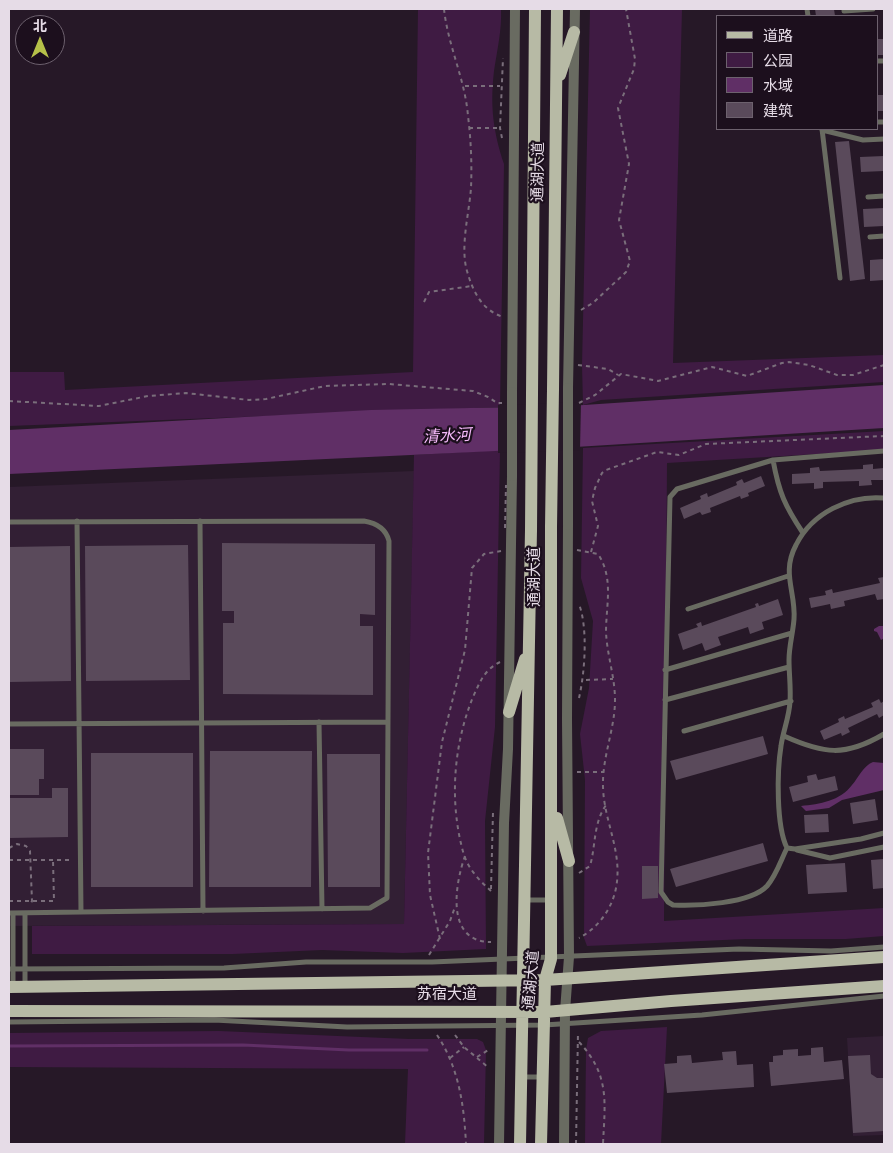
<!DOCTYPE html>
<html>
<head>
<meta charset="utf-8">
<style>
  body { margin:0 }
  #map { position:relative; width:893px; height:1153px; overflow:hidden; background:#261827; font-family:"Roboto Condensed","Noto Sans SC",sans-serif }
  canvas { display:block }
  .frame { position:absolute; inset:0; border:10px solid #e6dce7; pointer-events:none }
  .legend { position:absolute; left:716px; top:15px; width:162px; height:115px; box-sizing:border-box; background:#1c0f1d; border:1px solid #6d616e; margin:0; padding:6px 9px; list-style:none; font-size:15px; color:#e6dce7 }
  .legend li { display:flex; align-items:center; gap:10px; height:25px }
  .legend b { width:25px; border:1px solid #6d616e }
  .north { position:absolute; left:15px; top:15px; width:50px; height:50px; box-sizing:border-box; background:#1c0f1d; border:1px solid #6d616e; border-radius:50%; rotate:0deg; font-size:14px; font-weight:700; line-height:20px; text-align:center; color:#e6dce7 }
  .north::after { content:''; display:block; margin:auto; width:18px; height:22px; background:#b6c149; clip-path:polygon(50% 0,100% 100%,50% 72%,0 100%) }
</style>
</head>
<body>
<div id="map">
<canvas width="893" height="1153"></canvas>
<div class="frame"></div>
<ul class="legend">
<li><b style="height:6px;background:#b7baa5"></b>道路</li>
<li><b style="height:14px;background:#3f1b43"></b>公园</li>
<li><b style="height:14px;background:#602f66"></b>水域</li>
<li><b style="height:14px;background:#5a4a5b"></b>建筑</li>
</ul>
<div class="north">北</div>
</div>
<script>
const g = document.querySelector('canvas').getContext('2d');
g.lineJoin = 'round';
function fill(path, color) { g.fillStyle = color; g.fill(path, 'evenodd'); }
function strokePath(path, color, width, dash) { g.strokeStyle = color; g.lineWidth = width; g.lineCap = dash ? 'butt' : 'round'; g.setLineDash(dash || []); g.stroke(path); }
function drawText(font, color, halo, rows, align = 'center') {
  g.font = font + ' "Roboto Condensed","Noto Sans SC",sans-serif'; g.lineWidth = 4.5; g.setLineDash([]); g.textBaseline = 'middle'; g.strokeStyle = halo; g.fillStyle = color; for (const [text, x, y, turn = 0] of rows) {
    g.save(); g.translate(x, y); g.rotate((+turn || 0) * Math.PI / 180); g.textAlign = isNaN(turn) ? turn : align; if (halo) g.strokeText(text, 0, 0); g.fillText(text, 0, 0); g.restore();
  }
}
fill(new Path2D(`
  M414 471 404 924 9 926V487Z
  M884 1036V1135L853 1136 847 1038Z`), '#321f34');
fill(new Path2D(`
  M418 9H501C502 30 497 50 494 71 490 106 493 131 504 164L500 407 9 426V372H64L65 390 413 372Z
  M590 9H682L673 363 884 355V382L601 400 583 405 582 365Z
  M884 431V450L667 463 664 921 884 908V936L846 939H746L587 946 584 938 585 780 580 734 589 688 593 621 581 578 583 448Z
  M500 450 495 727 485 821 486 949 403 953 322 950 233 954H32V926L404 924 414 455Z
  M667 1027 661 1144H585L586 1050 588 1038 601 1031Z
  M219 1031 409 1039H477L483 1042 486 1050 484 1144H405L408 1069 9 1067V1033Z`), '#3f1b43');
fill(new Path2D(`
  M884 385V428L559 448 9 474V430L371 410 569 406Z
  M879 626H884V638L881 640 877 632 874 631V629Z
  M873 762 884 763V790L842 800 829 808 806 811 801 806C820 804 840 801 852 785 859 777 863 766 873 762Z`), '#602f66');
fill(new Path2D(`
  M581 402 580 450 498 453V405Z`), '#261827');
strokePath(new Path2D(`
  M9 1046 243 1045 349 1050H427`), '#602f66', 3);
fill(new Path2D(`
  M815 9H834L835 16H816Z
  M877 39H884V55H877Z
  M877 95H884V111H877Z
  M849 141 865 279 850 281 835 142Z
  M884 156V171L861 172 860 157Z
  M884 208V226L864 227 863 209Z
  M884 259V280L870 281V260Z
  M873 464V469L884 468V480H871L872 485 859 486V481L823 482V488L814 489V483L792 484V474L810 473V468L819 467 820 471 863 469V465Z
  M761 476 765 486 748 493 749 496 741 499 740 496 710 508 711 512 702 515 700 512 684 519 680 508 701 499 700 496 707 493 708 497 737 485 736 482 742 479 744 483Z
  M222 543 375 544V615L360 614V626H373V695L223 694V623H234V611H222Z
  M188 545 190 680 86 681 85 546Z
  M70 546 71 681 9 682V547Z
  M884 577V599L877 600 875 594 844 601 845 606 831 609 830 604 811 608 809 598 826 595 825 591 832 589 833 593 880 583 878 578Z
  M778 599 783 615 762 622 764 629 750 634 748 627 718 637 721 645 705 651 702 643 683 650 678 634 698 627 696 624 701 622 702 626 756 607 755 604 758 603 759 606Z
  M879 699 881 703 884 701V715L879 718 877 714 848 728 850 732 842 736 841 733 824 740 820 731 839 722 838 719 844 716 845 719 873 707 871 703Z
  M763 736 768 754 676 780 670 761Z
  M10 749H44V779H39V795H9Z
  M210 751H312L311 887H209Z
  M91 753H193V887H91Z
  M327 754H380V887H328Z
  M816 774 818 780 835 776 838 790 793 802 789 787 808 782 807 776Z
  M52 788H68V837L9 838V798H52Z
  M875 799 878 820 853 824 850 803Z
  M828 814 829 832 805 833 804 815Z
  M763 843 768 861 676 887 670 869Z
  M884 859V888L873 889 871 860Z
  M845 863 847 892 808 894 806 865Z
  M642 866H658V898L642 899Z
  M823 1047 824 1062 842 1060 844 1079 771 1086 769 1062H773V1056L783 1055V1050L798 1049V1056L811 1055V1048Z
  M736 1051 737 1065 753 1064 754 1087 667 1093 664 1064 677 1063V1056L691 1055 692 1063 723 1060 722 1052Z
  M870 1055 871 1074 877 1078H884V1131L853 1133 848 1056Z`), '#5a4a5b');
strokePath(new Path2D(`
  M444 9C448 46 465 79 468 116 471 140 472 165 471 188 469 214 460 247 467 271 473 292 482 310 503 317
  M465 86H500
  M469 128H499
  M502 138 500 128 503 58
  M424 302 429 292 472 286
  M581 310 593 303 626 272 630 261 619 220 629 164 618 108 634 69 635 59 626 9
  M578 365 608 369 618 375
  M9 401 99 406 148 396 186 393 249 400 266 399 325 386 389 384 473 391 488 397 497 403H502
  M579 403 595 395 621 374 658 381 712 367 747 376 782 363 789 362 809 365 837 375H853L884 365
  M577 550 598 554C614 578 606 605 606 632 607 655 615 677 615 700 615 729 602 757 603 787 604 822 623 852 616 888 612 909 598 928 579 938
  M591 552 598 526 592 501 595 488 602 473 606 470 657 452 679 455 706 444 884 436
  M586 680 613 679
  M579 698C585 672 588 628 579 604
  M577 772H604
  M9 848 17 844 26 846 30 851 32 901 30 905
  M465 856C455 884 445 942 491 942
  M9 860H71
  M579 873 590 866C596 845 593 824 606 805
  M491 889 493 812
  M491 891C480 881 469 870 464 855 449 804 453 746 473 697 480 682 484 670 500 662
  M9 901H54L53 860
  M440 939 430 895 428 853 442 742 465 650 472 568 484 554 501 551
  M429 955 450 921 455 907
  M437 1035C459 1068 464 1105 466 1144
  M455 1035 464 1047 489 1068
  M579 1042C610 1075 605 1102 603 1144
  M477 1057 490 1049
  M450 1058 464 1047
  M576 1144 578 1032`), '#7a6e7b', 2, [4, 4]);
strokePath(new Path2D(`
  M807 9 808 16
  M844 11 873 9
  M877 61H884
  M877 122H884
  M822 129 840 278
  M822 130 863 140 884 139
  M868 197 884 196
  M870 237 884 236
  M773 460C779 493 785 506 803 533
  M884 498C849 495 812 513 796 545 781 573 796 592 794 619 793 633 789 646 789 660 789 674 791 688 790 702 789 718 783 731 781 746 777 771 776 826 787 848L795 849 861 839 884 833
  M77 521 81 912
  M200 521 203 911
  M9 522 364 521C376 523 386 529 389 541L387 898 370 908 9 913
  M688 609 788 576
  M665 670 792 633
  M665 700 789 667
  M319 722 322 909
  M9 724 388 722
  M684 731 791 701
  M784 736C824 754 845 757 884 734
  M787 848C781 860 776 876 767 886 750 904 696 906 673 905L668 902 661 892 670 497 677 489 773 460 884 451
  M797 850 830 858 884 847
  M526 900H550
  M25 913V986
  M9 969 224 968 306 962H432L739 949 831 951 884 947
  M13 987V913
  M9 1022 214 1020 347 1027 544 1025 702 1015 884 996
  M522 1077H542`), '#696b61', 5);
strokePath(new Path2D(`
  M568 388 575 9
  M512 392 515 9
  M499 1144 504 823 508 749 512 476
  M564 1144 565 1011 569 957 567 719 568 525`), '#696b61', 10);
strokePath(new Path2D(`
  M560 75 574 32
  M553 389 557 9
  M532 394 535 9
  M509 712 525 659
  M557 818 569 861
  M9 987 545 980 884 957
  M9 1011 545 1012 671 1001 884 986
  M520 1144 531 530
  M541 1144 545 980 551 959V527`), '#b7baa5', 12);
strokePath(new Path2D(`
  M505 528 506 485`), '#7a6e7b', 2, [4, 4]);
strokePath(new Path2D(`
  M568 388V525
  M512 476V392`), '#696b61', 10);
strokePath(new Path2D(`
  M551 527 553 389
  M531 530 532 394`), '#b7baa5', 12);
drawText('15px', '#e6dce7', '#1c0f1d', [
  ["通湖大道",539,172,-89],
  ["通湖大道",535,577,-90],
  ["通湖大道",532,980,-85],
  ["苏宿大道",447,995]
]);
drawText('italic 16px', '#f5bafa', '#1c0f1d', [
  ["清水河",447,437,-3]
]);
</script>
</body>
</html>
